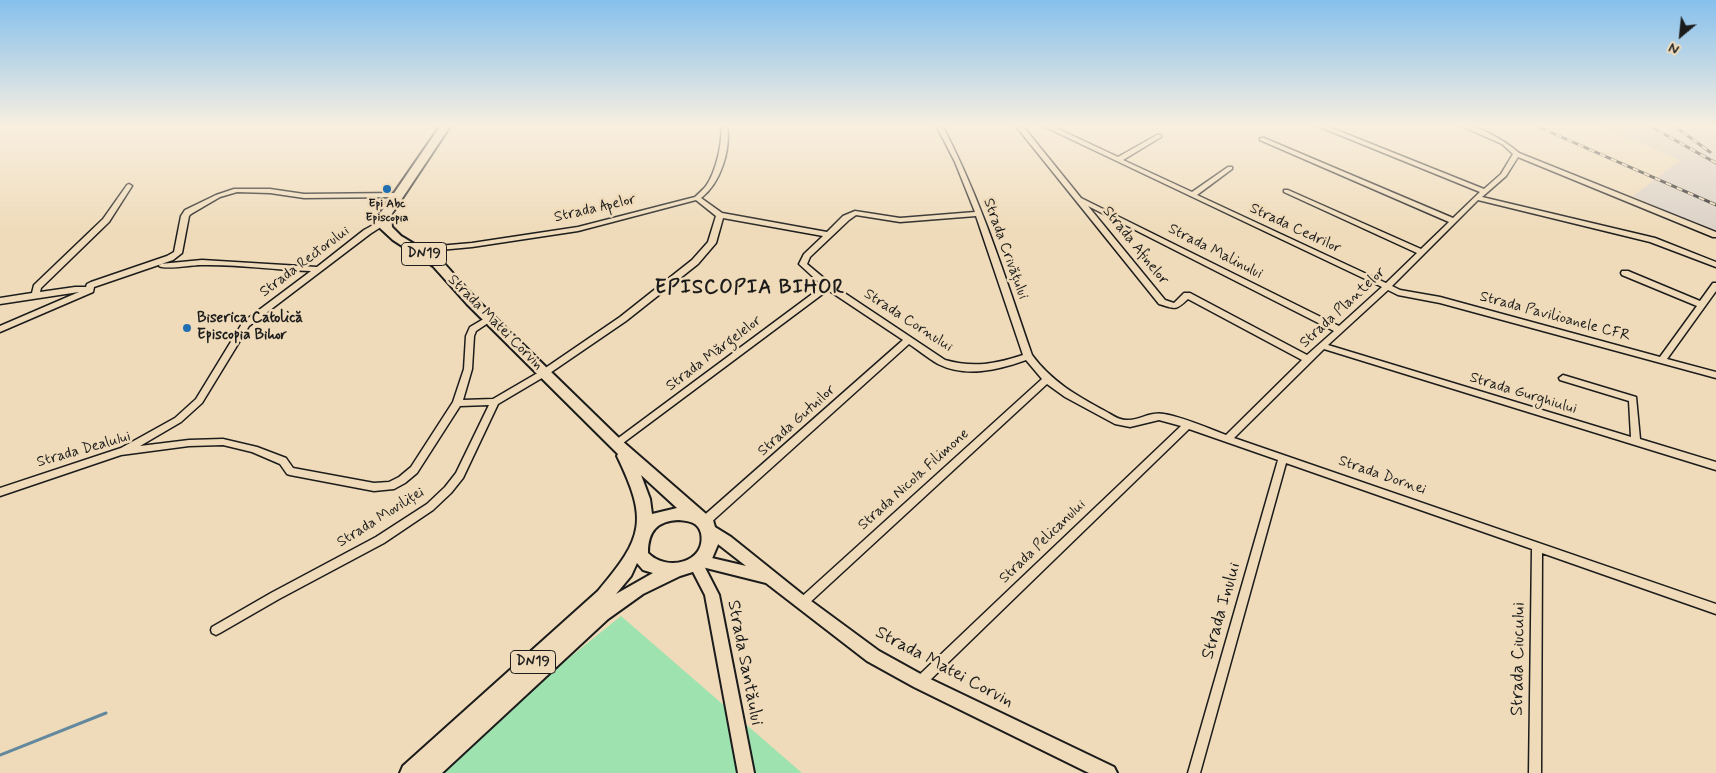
<!DOCTYPE html>
<html>
<head>
<meta charset="utf-8">
<style>
  body { margin:0 }
  #map { position:relative; width:1716px; height:773px; overflow:hidden; background:#efdbb9; font-family:Mynerve,sans-serif }
  canvas { display:block }
  .north { position:absolute; left:1656px; top:10px; width:50px; height:50px; -webkit-text-stroke:4px #efdbb9; paint-order:stroke; rotate:208deg; font-size:14px; font-weight:700; line-height:20px; text-align:center; color:#1c1c1c }
  .north::after { content:''; display:block; margin:auto; width:18px; height:22px; background:#1c1c1c; clip-path:polygon(50% 0,100% 100%,50% 72%,0 100%) }
</style>
</head>
<body>
<div id="map">
<canvas width="1716" height="773"></canvas>
<div class="north">N</div>
</div>
<script>
const g = document.querySelector('canvas').getContext('2d');
g.lineJoin = 'round';
function fill(path, color) { g.fillStyle = color; g.fill(path, 'evenodd'); }
function strokePath(path, color, width, dash) { g.strokeStyle = color; g.lineWidth = width; g.lineCap = dash ? 'butt' : 'round'; g.setLineDash(dash || []); g.stroke(path); }
function drawText(font, color, halo, rows, align = 'center') {
  g.font = font + ' Mynerve,sans-serif'; g.lineWidth = 5; g.setLineDash([]); g.textBaseline = 'middle'; g.strokeStyle = halo; g.fillStyle = color; for (const [text, x, y, turn = 0] of rows) {
    g.save(); g.translate(x, y); g.rotate((+turn || 0) * Math.PI / 180); g.textAlign = isNaN(turn) ? turn : align; if (halo) g.strokeText(text, 0, 0); g.fillText(text, 0, 0); g.restore();
  }
}
fill(new Path2D(`
  M1599 125H1716V234L1633 196 1680 160Z`), '#dad0c6');
fill(new Path2D(`
  M621 616 802 773H432L481 729Z`), '#9ee3af');
strokePath(new Path2D(`
  M0 755 106 713`), '#64899e', 3);
const minor = new Path2D(`
  M721 125H727C731 149 721 183 701 198L722 213 827 232 843 216 855 211 900 218 975 212 955 162 936 125H942C981 199 1005 277 1032 355 1051 381 1077 396 1105 411 1111 414 1118 420 1126 420 1139 421 1150 411 1164 414 1182 417 1208 428 1226 435L1302 360 1188 299C1175 311 1176 309 1159 304L1015 125H1022L1081 198 1339 326 1382 287 1041 125H1050L1118 157 1157 135H1161V137L1123 160 1192 192 1228 167H1232V169L1197 195 1386 283 1417 253 1284 192V190H1288L1421 249 1449 222 1260 140V138H1264L1453 218 1480 192 1315 125H1324L1484 189 1501 174 1513 154 1502 144 1459 125C1479 125 1504 140 1519 153L1716 232V237H1713L1518 157 1506 176 1482 197 1655 238 1716 262V267L1650 242 1478 200 1392 286 1400 290 1440 297 1660 357 1697 306 1622 275 1621 273 1622 271H1628L1700 301 1713 283H1716V291L1667 359 1716 372V378L1440 303 1398 295 1388 290 1328 345 1631 437 1629 401 1560 380 1559 378 1563 375 1636 397 1640 439 1716 462V470L1324 349 1234 438 1716 604V614L1542 553 1541 773H1529L1532 549 1286 463 1200 773H1188L1278 460 1189 429 924 686 920 687 916 686 914 682 916 678 1181 426 1159 420 1130 427 1115 424 1065 397 1047 384 806 606 802 608 798 606 797 603 798 600 1042 379 1026 360C998 370 966 378 938 364 928 358 918 350 909 344L708 525 704 526 700 525 699 522 700 519 903 340 828 290 619 446H613L611 444 613 442 823 286 799 264 804 254 823 236 723 218 716 243 698 264 626 321 547 375 498 404 463 478 451 493 433 510 384 543 279 599 220 633 216 635 212 633 211 630 212 627 271 593 376 537 427 504 445 487 456 473 489 405 460 406 417 473 405 483 394 489 374 491 290 475 287 474 280 464 252 452 223 445 189 446 121 455 0 496V488L121 448 175 418 196 399 243 322 311 271C274 270 238 264 201 265 192 265 165 270 159 266L160 264 202 260 317 267 364 230 384 219H387V223L370 234 249 326 202 403 181 422 140 446 189 440 223 439 257 447 286 458 293 468 374 483 389 482 399 477 411 467 453 402 464 369 466 336 470 327 487 317 490 316 494 319 476 331 474 336 472 369 463 400 493 399 541 371 620 317 692 260 708 242 716 216 696 200 578 231 472 247 418 252H415L414 250 415 248 472 243 578 227 695 197C699 193 703 190 706 186 716 172 723 142 721 125ZM1088 206 1334 331 1307 355 1190 293H1184L1174 303 1165 300ZM856 215 900 222 976 216 1023 355C996 364 973 368 945 360L831 284 807 264 810 257 849 220Z
  M129 184 132 186 109 222 41 288 40 292 75 287H86L87 284 91 282 167 256 174 252 181 216 185 210 216 195 234 189H270L304 194 397 193 400 195 397 197 304 198 270 193 237 192 220 197 191 214 189 216 182 253 173 260 97 286 94 287 93 292 0 332V326L79 292 0 304V298L32 293 34 285 103 219 127 185Z`);
const tertiary = new Path2D(`
  M696 558 701 560 719 595 754 773H738L705 595 689 564 691 560Z`);
const secondary = new Path2D(`
  M710 524 731 537 807 598 879 651 926 677 1114 767 1117 773H1089L914 687 867 661 766 583 694 565 692 561 694 557 699 555 746 566 705 534 703 530 705 526Z`);
const primary = new Path2D(`
  M441 125H451L391 215 392 227 401 236 441 260 475 298 621 440 713 520 719 542 711 561 699 570 680 576 643 594 608 619 442 773H400L403 766 598 591C644 537 648 520 617 456L618 454 467 304 433 266 393 240 380 228 379 215ZM641 475 677 508 652 514 650 499ZM679 520C689 521 698 522 701 533 707 563 666 572 648 553 648 531 657 521 679 520ZM637 563 643 570 653 573 616 594 631 576Z`);
strokePath(minor, '#1c1c1c', 3);
strokePath(tertiary, '#1c1c1c', 4);
strokePath(secondary, '#1c1c1c', 4);
strokePath(primary, '#1c1c1c', 4);
fill(minor, '#efdbb9');
fill(tertiary, '#efdbb9');
fill(secondary, '#efdbb9');
fill(primary, '#efdbb9');
const rail = new Path2D(`
  M1534 125 1716 205
  M1648 125 1716 163
  M1673 125 1710 152`);
strokePath(rail, '#1c1c1c', 3);
strokePath(rail, '#efdbb9', 2, [6]);
const sky = g.createLinearGradient(0, 0, 0, 233);
sky.addColorStop(0, '#86c0ed');
sky.addColorStop(0.54, '#f8efe0');
sky.addColorStop(1, '#f8efe000');
g.fillStyle = sky;
g.fillRect(0, 0, 1716, 233);
for (const [x, y, r, color] of [
  [387,189,5,"#1f6fb2"],
  [187,328,5,"#1f6fb2"]
]) { const dot = new Path2D(); dot.arc(x, y, r, 0, 2 * Math.PI); g.fillStyle = color; g.fill(dot); strokePath(dot, '#efdbb9', 2); }
drawText('bold 12px', '#1c1c1c', '#efdbb9', [
  ["Epi Abc",387,204],
  ["Episcopia",387,218]
]);
for (const [x, y, w] of [
  [424,254,45],
  [533,662,45]
]) { const box = new Path2D(); box.roundRect(x - w / 2, y - 11.5, w, 23, 4); g.fillStyle = '#efdbb9'; g.fill(box); strokePath(box, '#1c1c1c', 1); }
drawText('bold 14px', '#1c1c1c', null, [
  ["DN19",424,254],
  ["DN19",533,662]
]);
drawText('15px', '#1c1c1c', '#efdbb9', [
  ["Strada Apelor",595,209,-13],
  ["Strada Cedrilor",1295,229,25],
  ["Strada Afinelor",1135,246,51],
  ["Strada Crivățului",1005,249,70],
  ["Strada Malinului",1215,252,27],
  ["Strada Rectorului",305,262,-37],
  ["Strada Plantelor",1343,308,-43],
  ["Strada Pavilioanele CFR",1555,317,15],
  ["Strada Cornului",908,321,33],
  ["Strada Matei Corvin",495,323,45],
  ["Strada Mărgelelor",714,354,-37],
  ["Strada Gurghiului",1523,394,17],
  ["Strada Gutuilor",797,421,-42],
  ["Strada Dealului",84,450,-16],
  ["Strada Dornei",1382,476,19],
  ["Strada Nicola Filimone",914,480,-42],
  ["Strada Moviliței",381,518,-32],
  ["Strada Pelicanului",1043,542,-44]
]);
drawText('bold 15px', '#1c1c1c', '#efdbb9', [
  ["Biserica Catolică",197,319],
  ["Episcopia Bihor",197,336]
], 'left');
drawText('18px', '#1c1c1c', '#efdbb9', [
  ["Strada Inului",1222,611,-74],
  ["Strada Ciucului",1519,659,-89],
  ["Strada Santăului",744,663,79],
  ["Strada Matei Corvin",944,668,28]
]);
g.letterSpacing = '1px';
drawText('bold 20px', '#1c1c1c', '#efdbb9', [
  ["EPISCOPIA BIHOR",750,289]
]);
g.letterSpacing = '0px';
</script>
</body>
</html>
